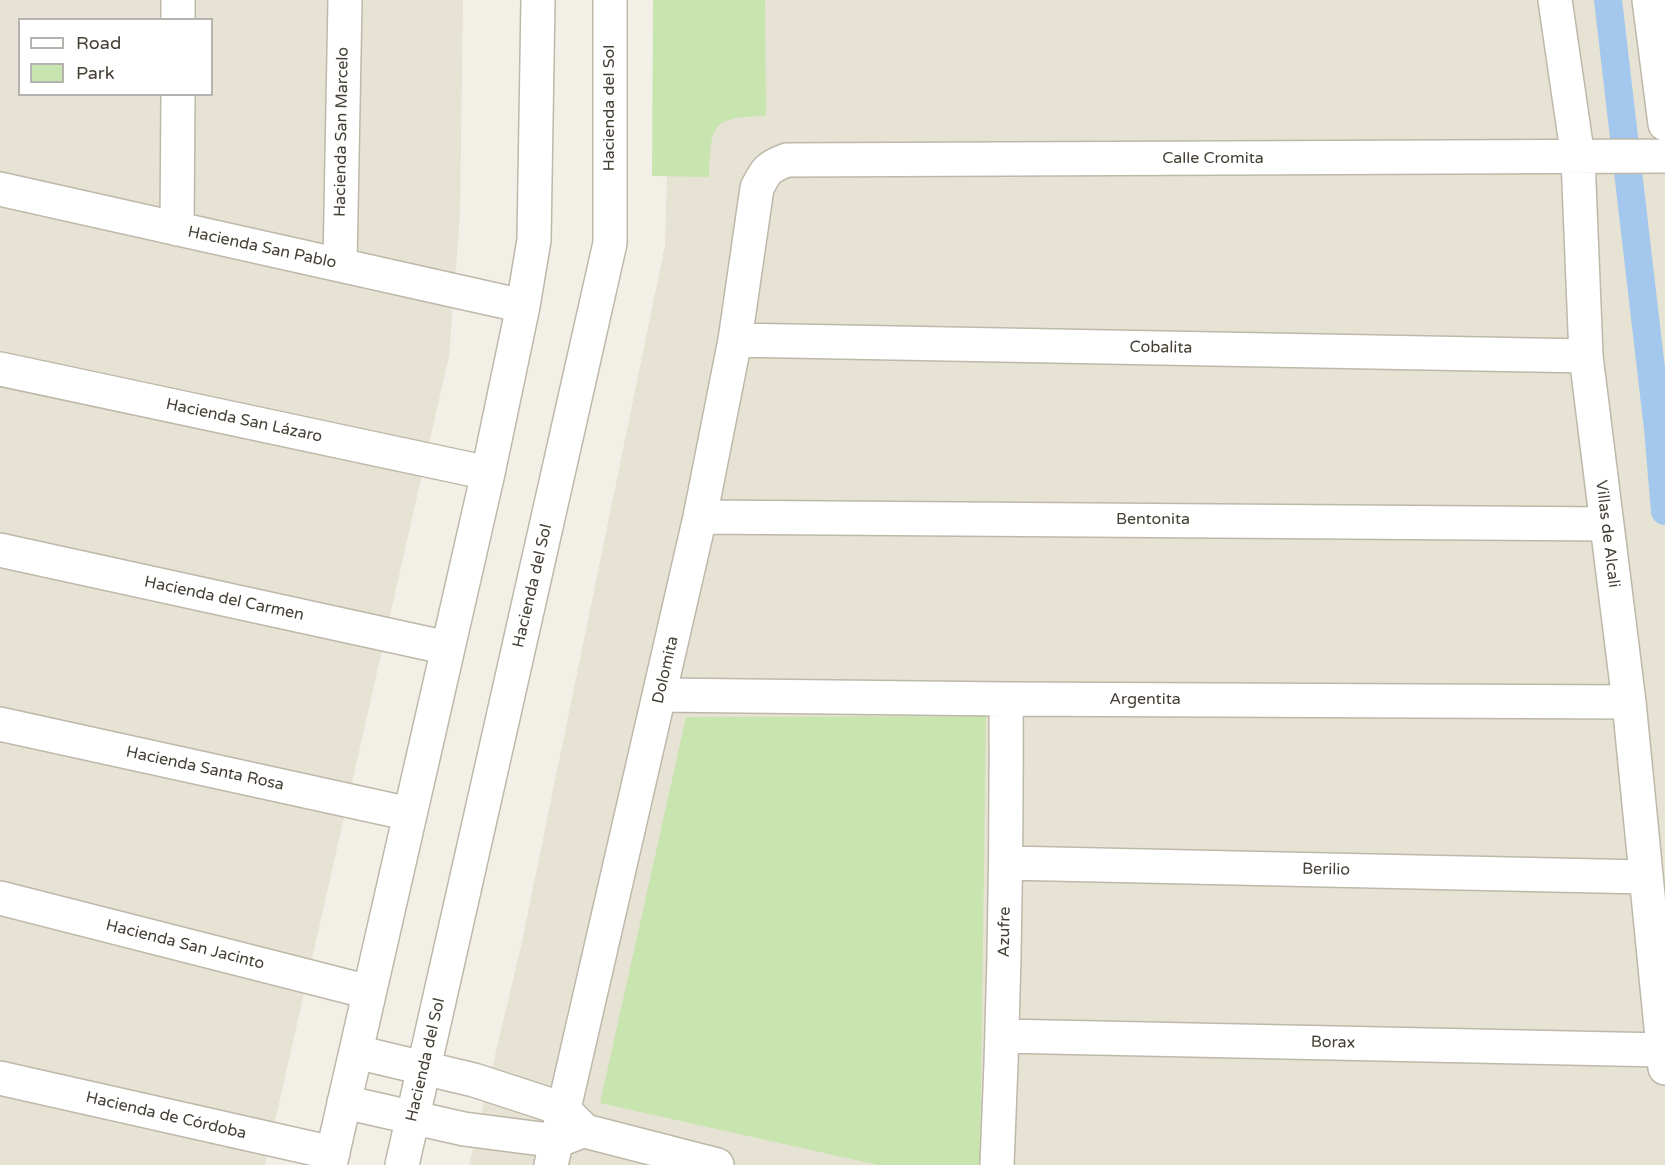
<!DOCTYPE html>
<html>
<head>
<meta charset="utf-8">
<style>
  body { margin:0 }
  #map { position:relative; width:1665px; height:1165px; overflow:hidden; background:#f2f0e6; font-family:"Varela Round",sans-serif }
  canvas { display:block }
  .legend { position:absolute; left:18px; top:18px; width:195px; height:78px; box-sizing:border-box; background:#fff; border:2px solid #b5b3ae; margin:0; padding:8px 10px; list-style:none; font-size:18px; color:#454035 }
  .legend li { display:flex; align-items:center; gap:12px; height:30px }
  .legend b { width:30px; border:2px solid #b5b3ae }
</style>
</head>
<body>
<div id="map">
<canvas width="1665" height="1165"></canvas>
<ul class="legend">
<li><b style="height:8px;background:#fff"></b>Road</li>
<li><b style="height:16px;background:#c8e5b0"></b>Park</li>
</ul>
</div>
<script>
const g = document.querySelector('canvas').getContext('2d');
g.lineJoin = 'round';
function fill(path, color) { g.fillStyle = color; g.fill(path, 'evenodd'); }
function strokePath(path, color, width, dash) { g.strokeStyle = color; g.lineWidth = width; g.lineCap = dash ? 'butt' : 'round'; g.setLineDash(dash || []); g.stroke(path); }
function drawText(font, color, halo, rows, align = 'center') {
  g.font = font + ' "Varela Round",sans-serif'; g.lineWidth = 5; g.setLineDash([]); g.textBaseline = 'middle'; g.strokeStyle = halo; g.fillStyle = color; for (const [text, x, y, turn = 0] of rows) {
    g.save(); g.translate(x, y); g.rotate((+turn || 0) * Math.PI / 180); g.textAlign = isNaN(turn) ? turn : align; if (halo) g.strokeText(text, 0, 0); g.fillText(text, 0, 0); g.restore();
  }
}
fill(new Path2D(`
  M0 0H463L460 215 449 356 265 1165H0ZM20 20H212V94H20Z
  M672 0H1665V1165H469L521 946 665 245Z`), '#e6e2d4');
fill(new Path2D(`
  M653 0H765L766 116C711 117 711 124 709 177L652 176Z
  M986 716 980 1165H878L600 1103 686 717Z`), '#c8e5b0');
strokePath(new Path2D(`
  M1608 0 1658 429 1665 511`), '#a4c8ed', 28);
const minor = new Path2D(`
  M1555 0 1578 158 1586 356 1629 702 1665 1068
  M1649 0 1665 124
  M178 20V0
  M0 189 523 306
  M177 229 178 94
  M340 264 345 0
  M735 340 1586 356
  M0 369 488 473
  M700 517 1606 524
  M0 550 448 648
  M660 695 1006 699 1629 702
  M0 724 410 814
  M1007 863 1645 877
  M0 898 369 992
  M1003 1036 1663 1050
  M356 1052 474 1080 563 1109 585 1131 717 1165
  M0 1078 333 1153
  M344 1102 464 1129 557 1141 577 1133
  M330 1165 488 473 523 306 534 240 538 0
  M402 1165 610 243V0
  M551 1165 700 517 735 340 757 188C766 170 768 167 787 160L1665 156
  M997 1165C1004 1010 1007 855 1006 699`);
strokePath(minor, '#bdb8a9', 36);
strokePath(minor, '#fff', 33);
drawText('16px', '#454035', '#fff', [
  ["Hacienda del Sol",610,108,-90],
  ["Hacienda San Marcelo",342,132,-89],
  ["Calle Cromita",1213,159],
  ["Hacienda San Pablo",262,248,12],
  ["Cobalita",1161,348,1],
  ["Hacienda San Lázaro",244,421,12],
  ["Bentonita",1153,520],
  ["Villas de Alcali",1607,534,83],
  ["Hacienda del Sol",533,586,-77],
  ["Hacienda del Carmen",224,599,12],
  ["Dolomita",666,670,-77],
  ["Argentita",1145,700],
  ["Hacienda Santa Rosa",205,769,12],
  ["Berilio",1326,870,1],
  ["Azufre",1005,932,-89],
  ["Hacienda San Jacinto",185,945,14],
  ["Borax",1333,1043,1],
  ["Hacienda del Sol",426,1060,-77],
  ["Hacienda de Córdoba",166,1116,13]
]);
</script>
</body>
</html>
